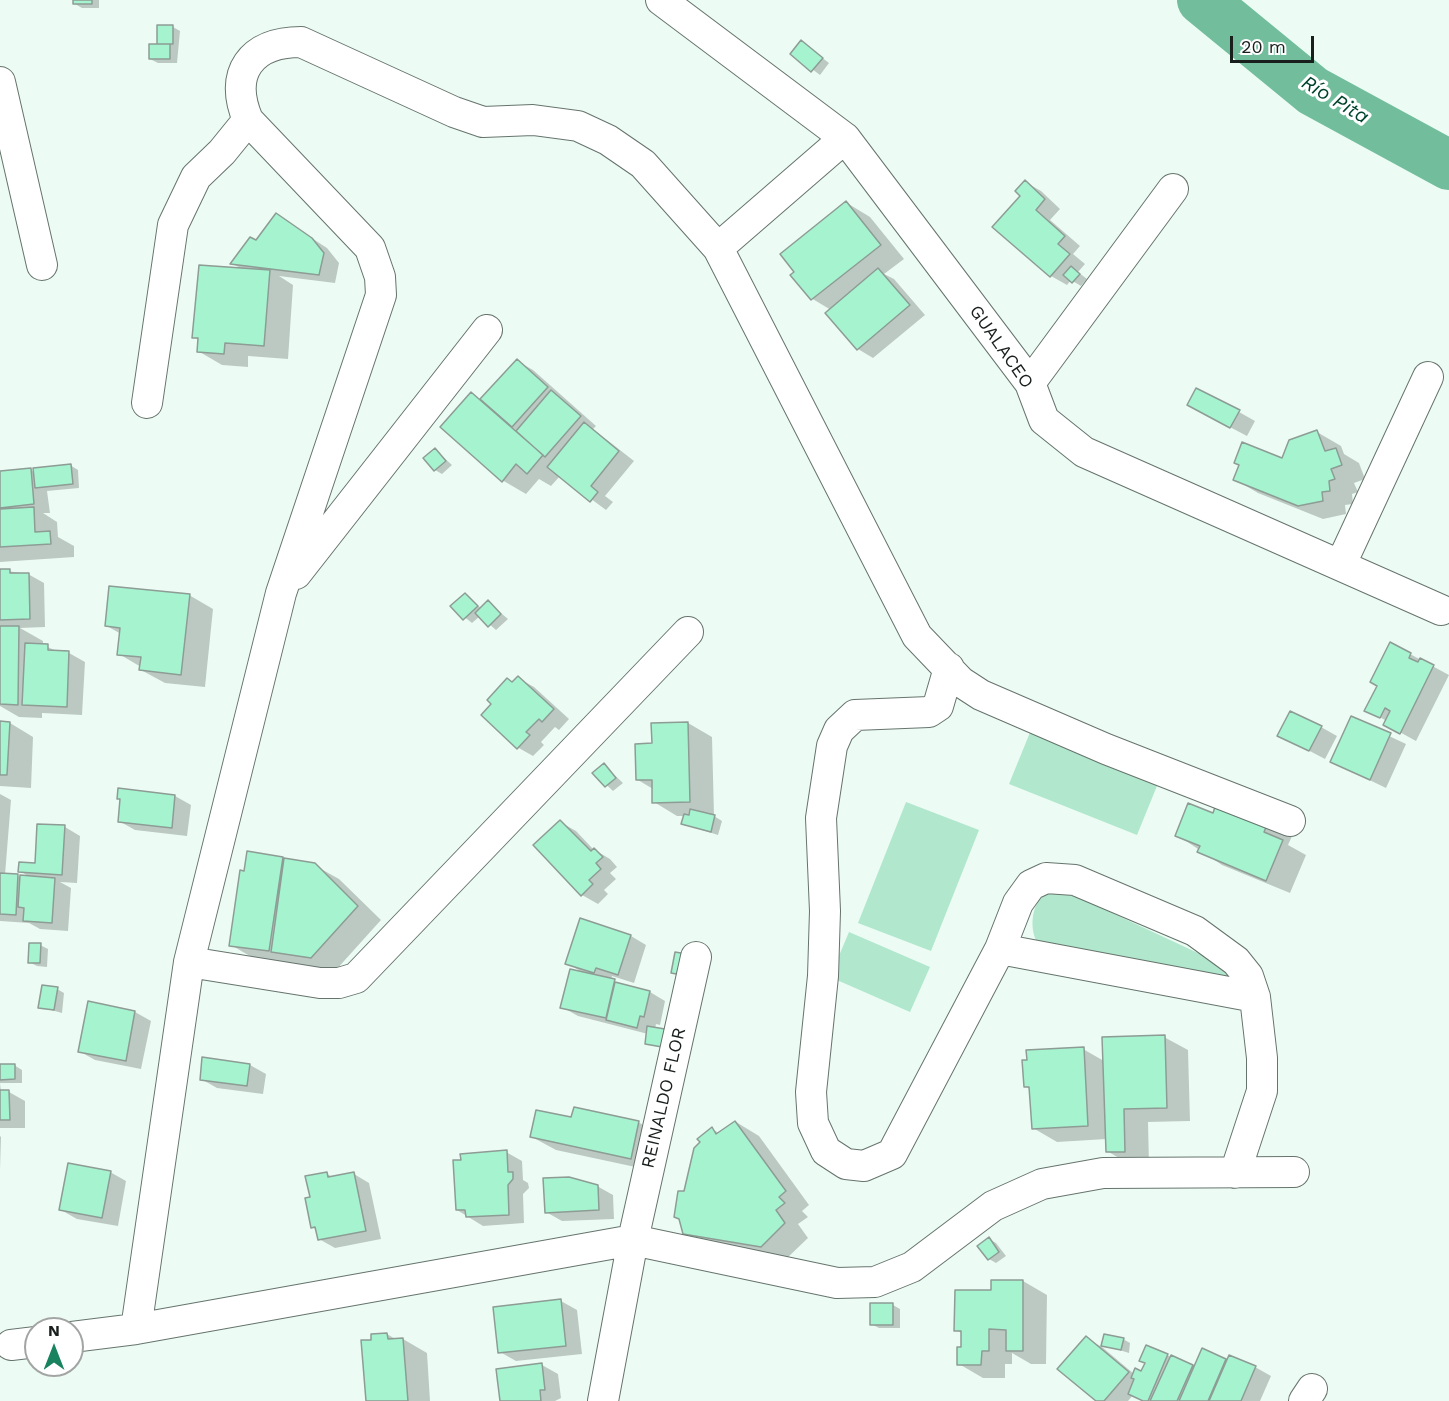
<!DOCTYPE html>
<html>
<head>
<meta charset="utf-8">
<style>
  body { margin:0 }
  #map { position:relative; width:1449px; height:1401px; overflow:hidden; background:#ecfcf4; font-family:"Work Sans",sans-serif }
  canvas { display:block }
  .north { position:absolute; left:24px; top:1317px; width:60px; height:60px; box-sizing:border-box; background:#fff; border:2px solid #a3a5a4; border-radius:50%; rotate:0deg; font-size:16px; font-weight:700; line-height:24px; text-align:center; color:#191f1c }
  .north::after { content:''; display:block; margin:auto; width:21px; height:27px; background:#19835f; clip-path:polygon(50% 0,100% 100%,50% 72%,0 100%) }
  .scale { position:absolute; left:1230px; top:36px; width:84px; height:27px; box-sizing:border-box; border:3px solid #191f1c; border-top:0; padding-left:8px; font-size:18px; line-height:21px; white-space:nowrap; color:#191f1c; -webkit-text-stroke:4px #fff; paint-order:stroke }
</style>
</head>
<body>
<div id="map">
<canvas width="1449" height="1401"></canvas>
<div class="north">N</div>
<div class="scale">20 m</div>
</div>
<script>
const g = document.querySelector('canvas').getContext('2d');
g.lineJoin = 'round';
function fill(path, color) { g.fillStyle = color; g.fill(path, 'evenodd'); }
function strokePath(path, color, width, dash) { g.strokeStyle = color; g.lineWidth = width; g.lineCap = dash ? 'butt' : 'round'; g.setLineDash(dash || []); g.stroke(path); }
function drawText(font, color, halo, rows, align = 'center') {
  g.font = font + ' "Work Sans",sans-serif'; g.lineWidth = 6; g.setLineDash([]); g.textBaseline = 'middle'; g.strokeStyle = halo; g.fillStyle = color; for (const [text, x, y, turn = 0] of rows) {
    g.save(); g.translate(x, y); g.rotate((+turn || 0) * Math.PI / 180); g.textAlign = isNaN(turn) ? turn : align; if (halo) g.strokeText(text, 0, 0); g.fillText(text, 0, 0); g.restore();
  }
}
fill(new Path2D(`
  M1031 730 1159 781 1137 835 1009 784Z
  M906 802 979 830 931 951 858 923Z
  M1063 890 1230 968 1235 983 1037 942C1029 928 1031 900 1049 892 1053 890 1059 890 1063 890Z
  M849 932 930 967 910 1012 830 977Z`), '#b1e7cd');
fill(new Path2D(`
  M75 0H99V8H82L75 4Z
  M173 27 180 31 177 63H158L150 59Z
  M808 47 829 63 820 75 792 54Z
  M1025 182 1041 191 1060 209 1050 220 1080 246 1073 254 1085 264 1078 272 1087 279 1081 286 1071 280 1067 285 1051 276Z
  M847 203 870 217 904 259 884 274 894 279 925 315 873 358 858 349 831 310 811 298Z
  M276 215 327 248 339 263 335 283 279 276 293 285 288 359 248 356V367L222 365 198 351 199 340 193 337 242 269 233 264 256 242Z
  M517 361 533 370 596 426 593 429 634 461 605 496 613 502 606 510 560 476 551 486 539 479 526 494 502 480 471 394 481 400Z
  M1239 412 1255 421 1247 436 1205 414Z
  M1317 432 1341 446 1344 454 1359 463 1365 479 1354 483 1358 492 1352 494 1353 504 1345 505 1346 514 1323 519 1258 493 1234 479 1283 460Z
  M435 450 452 465 442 474 435 470Z
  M70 465 78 470 79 488 47 491 50 513H43L57 522 58 537 74 546V557L0 562V473L30 470 35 472Z
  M0 570 28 574 44 583 45 627 20 628 43 641V645L59 652 69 653 85 662 82 715 42 713V718L19 717 0 706Z
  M189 595 213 609 205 687 165 683 141 670V667L119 654 121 634 107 626Z
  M465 595 481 608 488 602 508 619 496 630 480 616 472 623 452 607Z
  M1410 654 1449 675 1416 741 1385 724 1387 721 1366 710Z
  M518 678 534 687 569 719 559 730 555 727 541 742 544 745 533 756 517 747 513 683Z
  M1351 718 1406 744 1386 788 1332 762Z
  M0 723H10L33 737 31 788 0 786Z
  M688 723 712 737 714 816 722 821 718 835 683 824 685 816H677L654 802 653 789 638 780 653 745V724Z
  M1321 727 1337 736 1325 759 1279 735Z
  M604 765 623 783 613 791 594 773Z
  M119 790 175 796 191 805 187 836 135 830 119 821 122 800Z
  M0 794 11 800 5 875 31 878 20 871 36 865 65 827 80 836 77 883 60 882 71 888 68 931 40 929 29 923 0 921Z
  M1213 815 1293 834 1288 845 1306 855 1290 893 1222 865 1177 835Z
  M560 822 576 831 593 849 610 859 617 867 610 873 616 879 604 890 608 894 598 904 582 895Z
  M283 858 314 865 339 879 381 920 335 971 255 959 231 945 245 872Z
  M631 936 646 945 634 983 612 976 610 981 650 992 665 1001 660 1025 656 1024 655 1029 669 1050 646 1043 648 1034 578 1016 562 1007 585 974 567 963Z
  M40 945 48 949 47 967 37 966 29 962Z
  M57 989 64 993 62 1013 40 1007Z
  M89 1003 135 1012 151 1021 141 1069 95 1060 79 1051Z
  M1164 1037 1188 1050 1190 1121 1148 1122 1149 1165H1131L1107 1151V1139L1057 1142 1033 1128 1031 1090 1025 1086 1028 1061 1083 1049 1104 1061Z
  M204 1059 250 1065 266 1074 263 1094 217 1088 201 1079Z
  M0 1065H14L22 1070V1083H0L1 1092H9L25 1101V1128H0Z
  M573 1119 638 1122 662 1136 654 1171 556 1150 532 1137Z
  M736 1122 759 1136 809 1205 802 1211 808 1217 798 1224 808 1238 786 1259 709 1247 685 1233V1192L712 1129 719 1133Z
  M0 1136 1 1137 0 1170Z
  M506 1152 522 1161 523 1180 528 1183 529 1188 523 1194 524 1223 483 1226 457 1210Z
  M110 1172 126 1181 118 1226 77 1219 61 1210Z
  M327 1174 334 1178 354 1174 369 1183 381 1239 335 1248 319 1239 317 1230 312 1227 311 1198Z
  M597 1186 613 1195 614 1219 562 1221 546 1212Z
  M989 1239 996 1243 1006 1256 996 1263 989 1259Z
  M993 1281H1023L1047 1295 1046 1364H1031L1012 1353V1364H1005V1378H983L959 1364 963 1334 956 1330 993 1292Z
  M561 1301 577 1310 582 1354 516 1361 500 1352Z
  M893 1305 900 1309V1328H879L871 1324Z
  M387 1334 397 1340 403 1339 427 1353 430 1401H367L373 1341Z
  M1086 1338 1102 1347 1134 1374 1142 1373 1167 1355 1195 1368 1225 1360 1255 1367 1271 1376 1260 1401H1143L1133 1395 1128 1401H1098Z
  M1123 1339 1130 1343 1129 1353 1103 1345Z
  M542 1365 558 1374 561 1398 555 1401H502Z`), '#0003');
strokePath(new Path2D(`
  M1202 0 1313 91 1449 165`), '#71bd9c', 50);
const building = new Path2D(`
  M73 0H92V4H73Z
  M157 25H173V44H157Z
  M801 40 823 58 811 72 790 54Z
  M149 44H170V59H149Z
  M1025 180 1045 199 1036 210 1065 236 1058 244 1070 254 1050 277 992 227 1020 196 1015 191Z
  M846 201 881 245 811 300 790 275 794 272 780 254Z
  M276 213 312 238 324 253 319 275 230 264 250 237 256 240Z
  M199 265 270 270 264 346 225 343 224 354 197 352 198 338H192Z
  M1071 266 1080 274 1072 283 1063 275Z
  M878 268 910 305 857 350 825 313Z
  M517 359 548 387 512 427 480 399Z
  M1196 388 1240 410 1230 428 1187 405Z
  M551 390 581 416 545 457 516 431Z
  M471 392 543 455 527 474 516 464 502 482 440 427Z
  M584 422 619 451 591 486 598 492 590 502 547 467Z
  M1317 430 1325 451 1336 448 1342 465 1331 469 1335 479 1329 481 1330 491 1322 492 1323 501 1298 506 1233 480 1239 465 1234 463 1242 442 1282 458 1289 440Z
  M435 448 446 461 434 471 423 458Z
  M71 464 73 484 35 488 33 468Z
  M31 468 34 504 0 508V471Z
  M34 507 35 532 50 531 51 544 0 547V509Z
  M0 569H10V573H29L30 619 0 620Z
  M109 586 190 594 181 675 139 670 141 657 117 655 120 628 105 626Z
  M465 593 478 606 463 620 450 606Z
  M488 600 501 614 488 627 475 613Z
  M0 626H19L18 705 0 704Z
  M1390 642 1411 653 1409 658 1418 662 1420 658 1434 665 1400 734 1383 725 1390 711 1385 708 1380 718 1364 711 1377 686 1370 682Z
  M25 643 48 644V650L69 651 67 707 22 705Z
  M518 676 554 709 542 722 539 719 526 732 530 735 517 749 481 715 491 704 487 700 507 678 512 682Z
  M1290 711 1322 726 1309 751 1277 736Z
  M1351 716 1391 733 1370 780 1330 762Z
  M0 721 10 722 7 775H0Z
  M688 722 690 802 652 803V780H636L635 744 652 743 651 723Z
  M604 763 616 778 605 787 592 773Z
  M118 788 175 795 172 828 118 822 120 799H117Z
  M1188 803 1213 813 1215 807 1270 818 1264 832 1283 840 1266 881 1197 852 1200 846 1175 836Z
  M690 809 715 815 711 832 681 824 684 814 689 815Z
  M560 820 591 851 594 848 603 857 596 863 601 869 589 880 593 884 581 896 533 845Z
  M37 824 65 825 62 875 18 872 19 862 35 863Z
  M247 851 283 857 269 951 229 946 240 870 244 871Z
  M284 858 315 863 358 906 311 958 271 952Z
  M0 873 18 874 16 915 0 914Z
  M20 875 55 878 52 923 23 921 24 908 18 907Z
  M580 918 631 935 618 975 596 968 594 973 565 964Z
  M29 943H41L40 963H28Z
  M675 952 687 954 682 975 671 973Z
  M570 969 615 979 606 1018 560 1008Z
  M615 982 650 991 644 1017 640 1016 637 1028 606 1020Z
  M42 985 58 987 54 1010 38 1008Z
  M88 1001 135 1011 126 1061 78 1052Z
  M647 1026 665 1029 662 1047 645 1044Z
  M1165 1035 1167 1108 1124 1109 1125 1152H1106L1102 1037Z
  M1084 1047 1088 1126 1032 1129 1029 1087H1024L1022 1060H1027L1026 1050Z
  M202 1057 250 1064 247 1086 200 1080Z
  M0 1064H15V1079L0 1080Z
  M0 1090H9L10 1120H0Z
  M574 1107 639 1121 631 1159 530 1137 536 1110 571 1117Z
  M735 1121 786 1191 779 1197 785 1203 776 1210 785 1223 761 1247 683 1234 679 1219 674 1217 678 1191H684L694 1148 700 1142 697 1139 712 1127 716 1134Z
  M507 1150 508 1172H513V1179L508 1185 509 1215 466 1217 465 1210H456L453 1160H461L460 1154Z
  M68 1163 111 1171 102 1218 59 1210Z
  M327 1172 328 1177 354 1172 366 1231 318 1240 315 1227 311 1228 305 1198 310 1197 305 1176Z
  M569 1177 598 1185 599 1210 545 1213 543 1178Z
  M989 1237 999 1252 988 1260 977 1246Z
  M991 1280H1023V1351H1006V1330L989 1329V1351H982L981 1365H957V1347H961V1331H954L955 1290H991Z
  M561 1299 566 1346 498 1353 493 1307Z
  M870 1303H893V1325H870Z
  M387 1333 388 1339 403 1338 408 1401H366L361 1340H371V1334Z
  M1104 1334 1124 1338 1121 1350 1101 1346Z
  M1086 1336 1129 1372 1104 1401H1096L1057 1369Z
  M1146 1345 1168 1354 1148 1401H1143L1128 1394 1134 1379 1131 1378 1135 1368 1141 1371 1145 1363 1139 1361Z
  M1202 1348 1226 1359 1208 1401H1179Z
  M1171 1355 1193 1365 1177 1401H1150Z
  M1229 1355 1256 1366 1241 1401H1209Z
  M542 1363 545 1390H540L541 1401H500L496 1369Z`);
fill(building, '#a5f3cf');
strokePath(building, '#8d9c95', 1.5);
const minor = new Path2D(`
  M661 0 845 138 1030 383 1044 420 1084 452 1441 610
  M0 82 42 265
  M718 248 845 138
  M1030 383 1173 189
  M147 403 173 225 196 177 222 152 248 120
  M1341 564 1428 377
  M296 574 487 330
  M949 668 938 706 929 712 855 715 839 730 832 746 821 818 825 911 823 976 811 1092 813 1123 826 1151 846 1164 864 1166 892 1154 1000 949 1018 903 1031 885 1046 878 1075 880 1195 931 1236 961 1248 976 1255 997 1262 1058V1091L1235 1173
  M1000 949 1255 997
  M189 962 320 983H339L356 978 688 632
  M136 1329 189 962 281 593 381 295 380 277 370 248 248 120C228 73 251 42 301 42L454 112 483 122 533 120 578 126 608 140 643 164 718 248 917 636 961 682 981 695 1106 749 1290 821
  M72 1337 136 1329 633 1240 837 1283 875 1282 912 1267 993 1206 1042 1184 1103 1173 1294 1172
  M11 1345 36 1342
  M603 1401 633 1240 696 957
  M1304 1401 1312 1389`);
strokePath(minor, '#66746d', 32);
strokePath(minor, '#fff', 30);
drawText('18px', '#191f1c', '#fff', [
  ["GUALACEO",1001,347,55],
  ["REINALDO FLOR",664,1098,-77]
]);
drawText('italic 20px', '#00432d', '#fff', [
  ["Río Pita",1335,100,31]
]);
</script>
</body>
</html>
